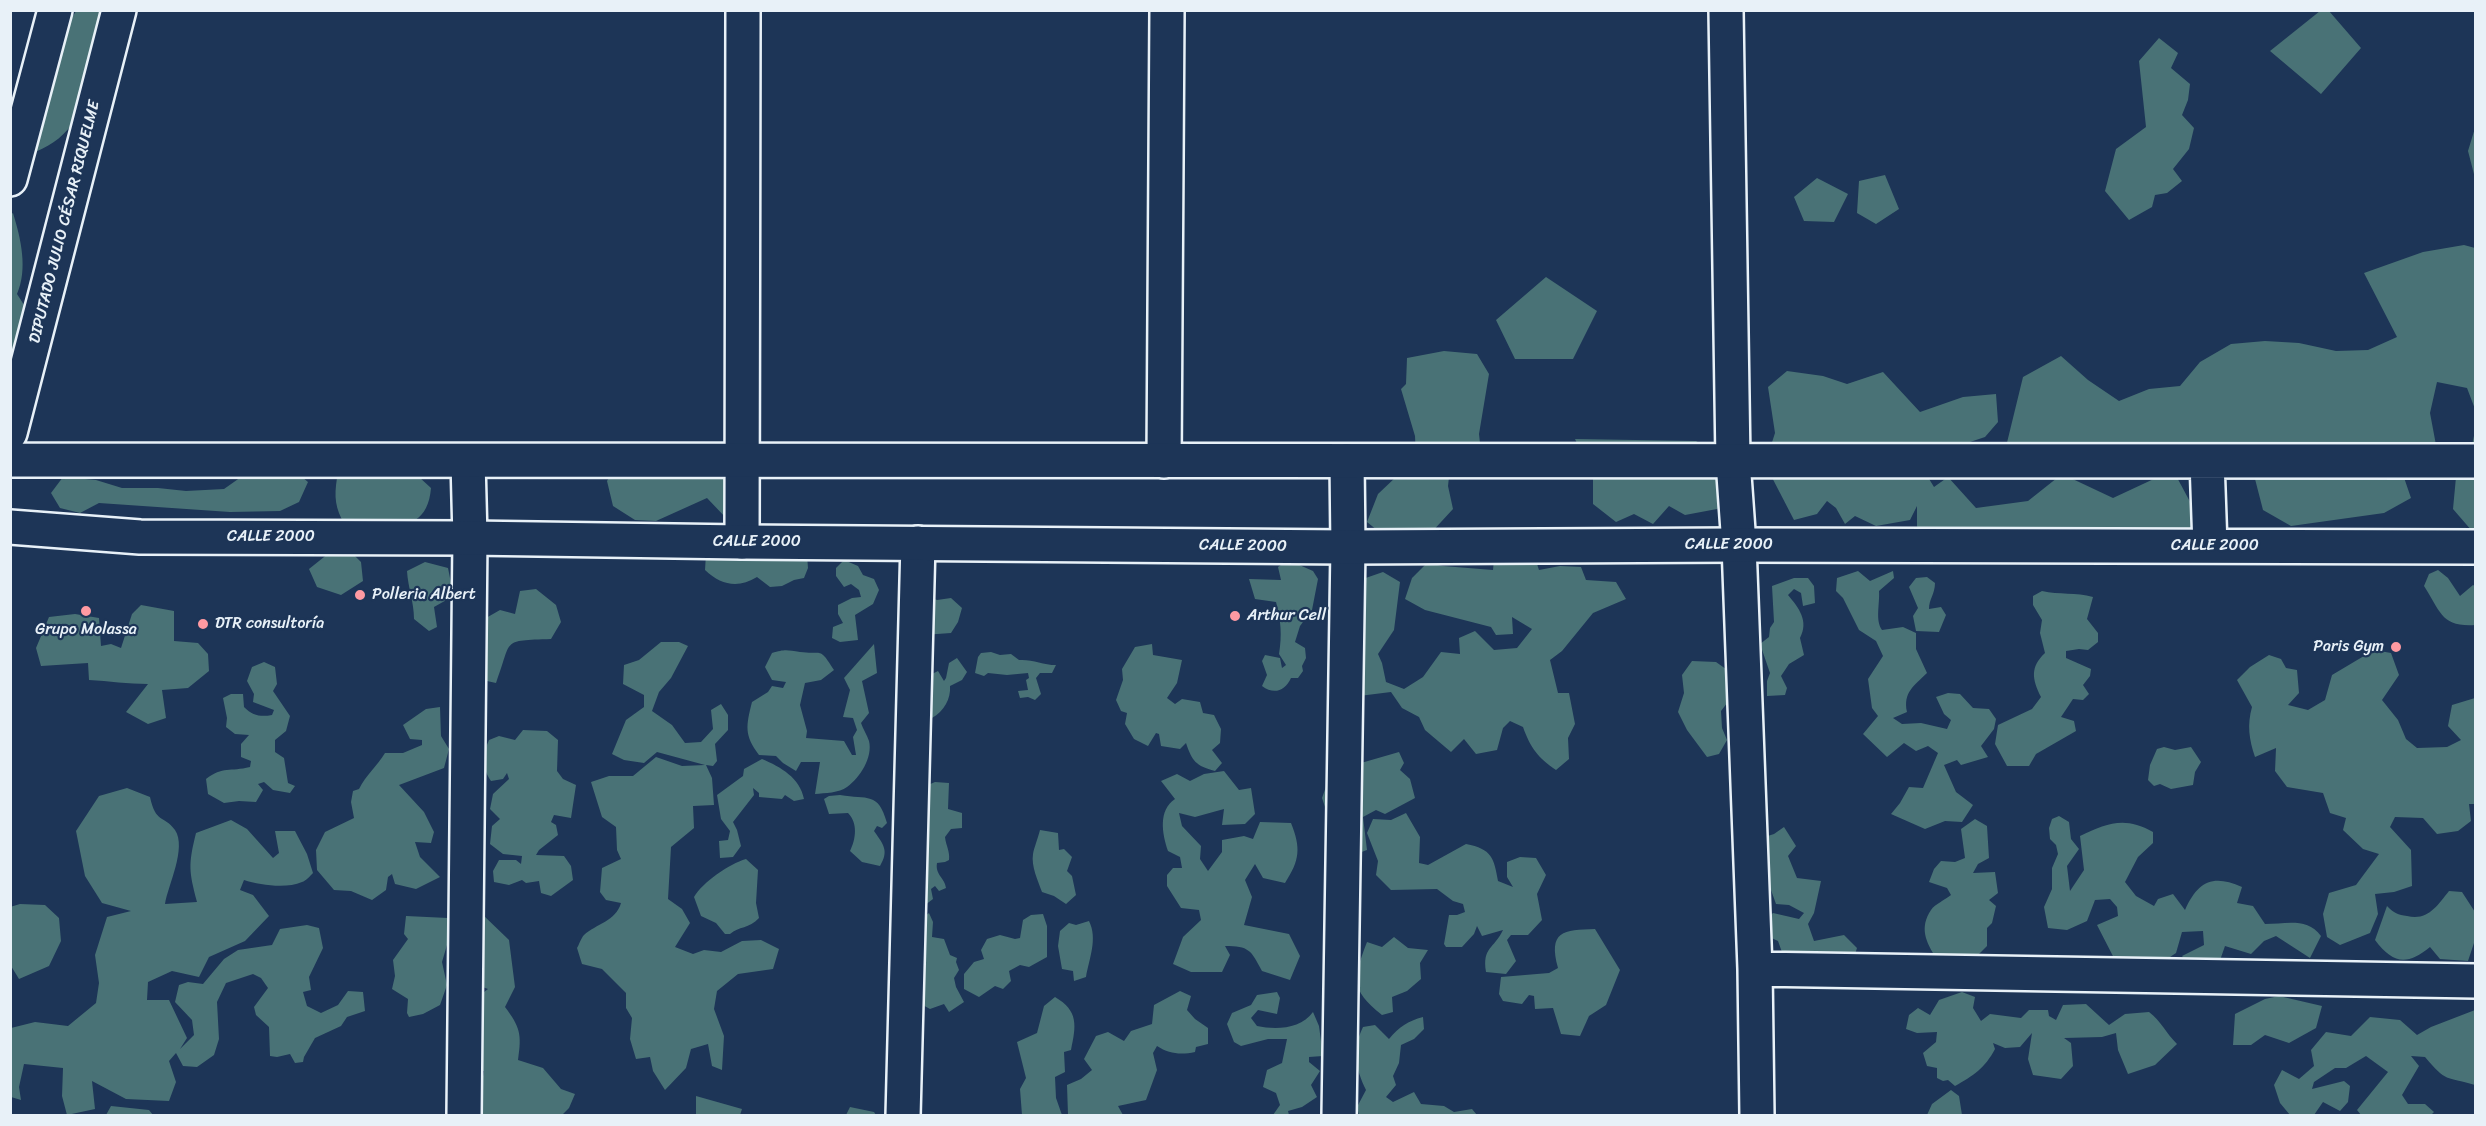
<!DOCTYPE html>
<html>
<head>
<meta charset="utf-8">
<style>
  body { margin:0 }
  #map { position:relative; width:2486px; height:1126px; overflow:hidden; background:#1d3557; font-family:Sriracha,sans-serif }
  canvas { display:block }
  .frame { position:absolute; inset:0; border:12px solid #e8f1f8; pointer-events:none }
</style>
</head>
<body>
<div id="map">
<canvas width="2486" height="1126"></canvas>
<div class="frame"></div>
</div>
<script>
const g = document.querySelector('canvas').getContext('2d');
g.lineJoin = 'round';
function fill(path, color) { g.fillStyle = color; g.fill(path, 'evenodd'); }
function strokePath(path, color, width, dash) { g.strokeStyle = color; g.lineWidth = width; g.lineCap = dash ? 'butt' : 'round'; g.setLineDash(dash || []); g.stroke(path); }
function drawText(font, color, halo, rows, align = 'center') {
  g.font = font + ' Sriracha,sans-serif'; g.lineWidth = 4.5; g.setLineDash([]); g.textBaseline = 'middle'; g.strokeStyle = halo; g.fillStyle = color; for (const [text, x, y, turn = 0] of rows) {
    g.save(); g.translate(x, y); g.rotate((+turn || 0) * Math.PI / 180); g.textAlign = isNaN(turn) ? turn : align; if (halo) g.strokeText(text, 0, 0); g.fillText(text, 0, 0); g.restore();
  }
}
fill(new Path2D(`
  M76 11H111L77 118C65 135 54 144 35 152L29 140 54 49Z
  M2320 11H2329L2361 48 2321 94 2270 51Z
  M2159 38 2178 53 2171 68 2190 84 2188 100 2182 115 2194 128 2189 149 2173 169 2182 181 2167 193 2155 195 2152 207 2129 220 2105 191 2116 149 2146 127 2139 61Z
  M2475 128V178L2468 151Z
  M1885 175 1899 209 1876 224 1857 213 1859 181Z
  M1817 178 1848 194 1834 222 1804 221 1794 197Z
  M13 213C21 239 28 269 17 294L26 308 27 354 11 363 10 215Z
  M2464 245 2475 248V409L2467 388 2437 382 2430 413 2436 445 2398 460 2411 498 2384 513 2291 526 2263 510 2255 479 2227 464 2003 459 2023 377 2061 356 2088 380 2119 401 2149 389 2180 386 2200 362 2231 344 2265 341 2299 343 2336 351 2368 350 2397 337 2364 273 2423 252Z
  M1546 277 1597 311 1573 359H1515L1496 320Z
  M1444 351 1477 354 1489 374 1479 434 1480 443 1460 462 1450 468 1448 486 1453 509 1429 535H1383L1367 522 1378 494 1416 458 1415 436 1401 389 1406 384 1407 358Z
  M1787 371 1823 376 1847 384 1883 372 1920 412 1963 397 1996 394 1998 422 1985 437 1964 444 1926 443 1904 460 1923 469 1934 487 1948 477 1976 508 2028 501 2062 474 2113 498 2173 470 2203 526 2182 546H1923L1917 526V506L1910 520 1876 526 1855 516 1845 524 1836 508 1827 501 1817 514 1794 520 1765 464 1775 433 1768 387Z
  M2475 431V531H2472L2453 509 2456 477 2471 450Z
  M1575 439 1696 441 1736 464 1730 501 1717 509 1685 515 1669 506 1653 524 1634 514 1616 522 1593 504V478Z
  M729 462 727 519 707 498 656 521 635 520 613 506 607 481 618 464Z
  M291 468 308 482 299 502 280 511 230 512 99 503 80 513 60 508 51 493 63 477 96 480 122 488H158L186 491 224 489 251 470Z
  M400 474 419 477 431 488C427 538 383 526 345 525 335 508 334 497 337 478Z
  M355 545 354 555 361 562 363 581 341 595 317 587 309 569 334 549Z
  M706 554 752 555 751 561 766 554 807 555 808 568 804 578 794 580 782 586 770 587 757 577C738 589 721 585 705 570Z
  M1494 559 1536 561 1539 570 1560 566 1581 567 1586 580 1616 582 1626 599 1593 613 1562 651 1550 660 1558 693H1569L1575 724 1568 738 1569 759 1556 770C1538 758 1530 747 1523 727L1510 721 1503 728 1497 750 1476 754 1464 739 1451 752 1425 730 1419 717 1402 708 1391 692 1359 696 1355 686 1365 670 1357 661V581L1383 572 1400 582 1394 630 1378 654 1382 663 1386 682 1404 689 1423 677 1441 652 1460 654 1459 638 1475 631 1494 650 1517 648 1532 629 1512 617 1513 634 1496 635 1491 627 1425 610 1405 599 1412 578 1427 563 1443 566 1493 570Z
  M844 560 858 566 863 575 874 579 879 590 873 604 855 615 858 640 840 642 832 638 833 627 843 623 838 614V605L852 598 861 597 859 590 851 584 844 587 836 576V568Z
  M1288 560 1313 571 1318 579 1312 610 1300 626 1295 642 1305 648 1306 658 1302 666 1303 671 1298 678H1291C1285 691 1274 695 1262 686L1267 675 1262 661 1265 655 1280 658 1282 668 1286 665 1279 654C1282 635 1281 621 1276 602L1255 599 1249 579 1281 580 1278 567Z
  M425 562 448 568 452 588 450 598 434 607 437 627 429 631 414 619C414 602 408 588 407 571Z
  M2438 570 2448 578 2460 596 2473 585 2475 586V625C2441 627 2441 612 2424 586L2429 574Z
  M1858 571 1870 581 1893 571 1894 578 1879 591C1880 604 1875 620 1882 630L1903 627 1916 633V649L1927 673C1914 686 1903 692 1907 712L1893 718 1902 724 1921 723 1947 729 1951 720 1944 714 1936 697 1948 693 1960 694 1973 708 1989 709 1996 719 1994 729 1981 746 1988 757 1961 765 1957 760 1944 765 1956 792 1973 805 1962 822 1945 821 1925 829 1891 814 1900 803 1909 787 1923 788 1938 753 1928 746 1916 751 1904 743 1887 757 1863 734 1878 716 1872 708 1868 679 1883 656 1876 641 1859 630 1843 598 1836 591 1837 578Z
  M1927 577 1935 583C1935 594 1929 599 1929 609L1941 607 1946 615 1939 632 1916 631 1913 616 1918 608 1909 587 1916 578Z
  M1794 578H1808L1814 586 1815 603 1803 606 1801 593 1794 589 1788 595C1799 608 1809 621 1800 638L1804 655 1789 664 1781 676 1787 688 1785 695 1767 696V681L1770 673 1760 644 1769 637 1770 628 1774 622 1772 586Z
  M536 589 556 605 561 622 551 639C500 641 513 638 496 683L487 681V648L478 629 486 618 500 610 515 614 520 591Z
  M2042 591C2059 595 2076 592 2093 597L2087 619 2098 633V642L2088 650 2079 649 2066 651V658L2091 669 2090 676 2083 685 2089 694 2083 700 2073 699 2061 717 2074 721 2076 731 2036 754 2029 766H2007L1995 744 1998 725 2032 709 2041 697C2032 679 2030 667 2045 653L2040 633 2042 620 2033 605V596Z
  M926 595 937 600 951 598 962 608 958 622 951 633 923 635Z
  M141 605 174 611V641L198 643 208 654 209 671 188 688 162 690 166 718 148 724 126 712 148 684C128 684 109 681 89 680L88 663 41 666 36 648 49 617 75 614 99 618 101 646 111 644 121 648 132 614Z
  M661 642H679L688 646 671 678 659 692 652 711 672 725 685 743 701 742 713 729 711 710 721 704 728 715V730L715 744 717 761 713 766 706 765 712 778 714 805 693 806 694 828 671 847 668 899 682 909 690 923 675 947 693 954 704 950 721 952 742 941 761 940 779 949 773 969 738 974 717 991 714 1009 724 1036 722 1070 712 1066 708 1044 691 1049 686 1068 665 1090 653 1071 650 1057 636 1059 630 1039 632 1018 626 1008V993L602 969 582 964 577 948C579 945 581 938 584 935 596 924 616 921 621 903L606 900 600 892 602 868 621 859 617 850 616 827 602 817 591 782 609 776H633L656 757 682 766 705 765 657 752 644 763 624 760 612 754 626 720 644 707V695L623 684 624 665 639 660Z
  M874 644 877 673 862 681 869 713 861 723C863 729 867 735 869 741 873 757 860 778 847 787 839 793 825 793 815 794L820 762H801L796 771 783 763 776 756 759 755C744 735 746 726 752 702L768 692 772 686 783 688 786 682 772 680 765 667 772 653C785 649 787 650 800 652 823 655 819 646 834 670L821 680 805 683 800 705 807 731 806 738 844 741 852 755H856L853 737 857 730 853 718 843 717 850 690 844 678Z
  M1152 644 1153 655 1182 660 1177 683 1167 698 1175 704 1182 699 1200 702 1203 713 1214 715 1221 729 1220 743 1212 750 1222 763 1215 771C1196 766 1192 761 1186 743L1180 749 1161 746 1159 734 1156 733 1148 746 1134 739 1125 724 1127 713 1121 711 1116 700 1123 680 1122 669 1135 647Z
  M2374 650 2391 653 2399 675 2382 700 2398 720 2406 739 2417 748 2447 747 2461 740 2448 726 2452 705 2475 698V804H2469L2471 821 2458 831 2437 834 2423 818 2395 817 2390 827 2411 850 2412 886 2394 892 2375 894 2378 914 2370 933 2340 945 2327 937 2323 914 2329 893 2356 885 2379 854 2363 849 2343 830 2346 818 2330 813 2323 793 2287 787 2275 771 2276 748 2255 757C2249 739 2247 725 2252 707L2237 680 2250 667 2269 655 2281 659 2286 668 2297 670 2299 693 2288 705 2308 710 2325 700 2332 675Z
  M991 652 1000 655 1011 654 1019 660C1032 659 1043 665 1056 665L1052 673H1040L1036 678 1041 694 1035 700 1028 697 1020 698 1018 691 1028 690 1026 680 1029 678 1028 673 1007 675 988 673 984 676 975 673 978 657 981 653Z
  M957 658 967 672 962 680 950 686C951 699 944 711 932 718L920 708 922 679 938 671 944 681 946 678 949 663Z
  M1692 661 1716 662 1733 674 1731 698 1721 711 1722 728 1727 740 1719 754 1707 757 1687 730 1678 712 1684 693 1682 675Z
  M264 662 275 667 277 684 273 691 290 716 286 731 275 740V752L284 758 288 783 295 786 290 793 273 790 264 782 258 784 263 790 256 802 239 801 224 803 208 794 206 779C223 766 230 772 250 767L251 761 241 757V744L249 735 235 734 226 727 227 718 223 698 231 694H243L244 707C253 716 261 717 272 715L274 710 253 702 254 694 247 681 252 667Z
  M440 707 441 736 449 749 444 768 399 785 424 812 434 832 431 843 415 842 420 857 440 877 416 889 395 884 392 874 388 877 386 890 372 900 351 891 334 890 317 870 316 850 325 832 354 818 351 802 353 791 359 789C366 775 377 766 385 753H403L422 745V740L410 739 403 725 426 709Z
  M523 730 547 731 558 740 557 771 563 779 576 785 571 818 554 815 551 822 556 825 558 835 539 850 536 855 564 856 571 866 573 880 551 896 541 893 539 881 526 883 522 880 509 885 494 882 493 871 499 860H516L521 864 522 856 503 854 490 844 492 826 500 819 490 809 493 794 509 779 507 773 503 779 491 781C481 766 482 756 489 740L499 736 515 740Z
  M2164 747 2175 750 2191 747 2201 762 2195 772 2193 785 2171 789 2160 784 2154 786 2148 780 2150 765 2157 749Z
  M1399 752 1404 763 1400 770 1410 779 1415 798 1385 814 1376 810 1363 817 1367 850 1356 854 1328 816 1322 798 1328 781 1349 776 1361 763Z
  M762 759C781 767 800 778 804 799L794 801 785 795 782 799 759 797V793L753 788 754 795 733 822 737 830 741 846 733 857 720 858 719 841 728 840 730 831 721 819 717 795 743 776 744 769Z
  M1224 771 1239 790 1251 788 1255 814 1245 824 1222 825 1224 809 1195 817 1179 813 1182 826 1201 846 1200 859 1208 871 1222 852V840L1244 836 1253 839 1260 822 1291 823C1301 848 1300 860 1285 883L1263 878 1255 864 1245 880 1252 897 1244 925 1289 934 1300 956 1290 980 1262 971C1251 950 1249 946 1225 946L1230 955 1222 972H1191L1173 964 1183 937 1201 920 1199 910 1181 908 1167 886V875L1173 868H1182L1180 857 1168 851C1162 834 1158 810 1175 799L1161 781 1177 774 1190 781 1204 774Z
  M935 782 949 783 948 809 962 813V828L951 829 945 837C946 846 950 851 949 860L945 862 937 863C935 875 945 878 946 888L939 891 935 886 931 889 933 899 921 908 923 855 927 846 917 829 921 788Z
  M127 788 150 797C156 824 163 814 175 830 187 848 168 885 165 904L197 902C189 871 188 865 196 833L231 820 247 829 273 858 279 853 275 831H295L307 854 313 873C310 876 306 881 302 882 286 889 260 885 244 880L240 890 253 895 269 916 245 941 209 957 199 977 172 971 148 982 147 1000H169L187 1038 180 1049 194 1035 192 1020 175 1002 179 985 188 982 203 984 224 959 238 950 272 945 280 929 307 925 319 928 323 948 309 977 311 990 303 992 307 1006 321 1013 338 1005 348 991 363 992 365 1011 347 1017 341 1026 315 1038 304 1057 303 1062 295 1063 290 1054 277 1057 270 1056 269 1027 256 1015 254 1007 268 988 261 978 253 974 226 983 217 1002 219 1039 214 1055 197 1067 183 1066 176 1053 169 1061 176 1082 169 1101 126 1099 92 1081 95 1109 67 1115 62 1096 63 1068 24 1064 19 1087 21 1100 11 1097V1028L35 1022 68 1026 96 1003 99 983 95 955 107 917 131 911 102 903 85 876 76 831 99 796Z
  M840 795C868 800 878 791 887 823L882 828 877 826 874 831C884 845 889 851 880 866L862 862 850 851C856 839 858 823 848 813L829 814 824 799 829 796Z
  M1406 813 1420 837 1419 863 1428 865 1466 844C1492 849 1494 858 1498 881L1513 887 1507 877V862L1520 857 1536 858 1546 875 1537 894 1542 920 1528 935H1511L1507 940 1516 961 1506 974 1486 972C1482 947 1494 949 1503 930L1482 936 1477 926 1474 934 1462 947H1446L1444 944 1449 915H1457L1465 912 1463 904 1453 901 1437 889 1391 890 1376 875 1378 861 1367 833 1373 819 1391 820Z
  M2059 816 2069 822 2071 839 2079 849 2067 866 2070 891 2084 870 2080 836C2107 823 2125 816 2153 832V843L2138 857 2125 882 2136 896 2154 906 2158 899 2173 894 2185 910C2198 881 2213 874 2242 887L2237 903 2253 906 2265 924C2286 924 2307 917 2321 936L2310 958 2276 936 2264 941 2251 954 2225 946 2218 966 2195 972 2182 956 2204 945 2203 931 2182 932 2176 953 2164 961 2117 964 2097 925 2118 916 2117 907 2110 899 2095 900 2087 921 2067 930 2048 928 2044 907 2052 889V868L2058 854 2056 845 2050 839 2049 828 2052 819Z
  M1975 819 1987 826 1989 858 1978 864 1973 873 1995 872 1998 893 1989 900 1996 906 1992 923 1987 928V946L1976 957 1936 958C1926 942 1919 928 1931 910 1935 904 1945 900 1951 895L1947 888 1929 882 1934 869 1941 861 1955 862 1965 858 1961 829Z
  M1784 827 1796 846 1788 856 1797 878 1821 881 1814 913 1808 924 1814 941 1844 935 1857 948 1852 964 1783 955 1778 941 1754 930 1773 913 1799 919 1804 913 1789 905 1776 904 1771 890 1752 876V841L1774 834Z
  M1040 830 1058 833 1059 850 1064 849 1072 857 1067 871 1072 876 1076 895 1066 904 1054 896 1042 892C1038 881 1031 866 1033 854 1034 848 1038 838 1040 830Z
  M746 859 758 870 756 903 759 918C749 929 739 926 730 934H725L716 923 701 916 694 897C703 882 729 864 746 859Z
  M2449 891 2462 892 2475 912V940L2468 961 2440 959 2430 947C2407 966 2393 964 2375 940L2387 906C2394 913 2398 915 2407 916 2428 921 2437 906 2449 891Z
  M20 904 45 905 59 918 61 941 49 966 19 979 11 966 10 907Z
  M929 913 933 922 932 937 944 939 950 955 957 958 956 962 959 970 954 978 956 987 964 1002 949 1012 944 1004 930 1009 919 1003 924 917Z
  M482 914 509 940 515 987 505 1007C520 1027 522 1034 518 1060L543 1068 561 1089 575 1094 569 1108 562 1115H479V1098L484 1071 464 1072 450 1059 446 1037 476 998 488 989 477 985Z
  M1043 914 1047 926V957L1029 967 1020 965 1009 971 1011 981 1003 989 995 986 979 997 964 989V974L974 962 984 959 981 950 987 939 1000 935 1015 939 1020 938 1023 920 1031 915Z
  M406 916 448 918 447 945 442 962 447 985 440 1005 423 1014 409 1017 407 1013 408 999 392 989 395 976 393 960 408 939 404 934Z
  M1089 921C1098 939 1089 959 1086 977L1074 981 1073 971 1062 969 1058 946 1060 931 1069 923 1076 925Z
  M1595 929 1620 970 1606 1005 1589 1016 1580 1036 1561 1034 1553 1008 1535 1009 1534 996 1529 995 1522 1004 1503 1001 1499 994 1501 977 1549 973 1558 968C1548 931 1563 930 1595 929Z
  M1394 937 1408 948 1428 950 1420 963 1421 979 1407 991 1392 997 1393 1012 1382 1015C1349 988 1353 979 1367 942L1382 947Z
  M1180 991 1191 996 1187 1010 1195 1019 1208 1028V1044L1196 1047 1195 1052C1181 1055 1169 1054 1157 1046L1153 1053 1157 1070 1146 1100 1118 1106 1123 1115H1068L1067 1085 1081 1079 1092 1070 1084 1059 1096 1036 1108 1032 1124 1041 1131 1031 1152 1024 1154 1005Z
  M1277 992 1280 998 1277 1014 1258 1010 1251 1018 1257 1026C1276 1030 1301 1029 1313 1012L1319 1026 1323 1056 1309 1057V1062L1320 1071 1311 1085 1317 1097 1302 1107 1288 1111 1289 1115H1273L1280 1105 1276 1093 1263 1087 1267 1070 1282 1063 1287 1039H1268L1241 1046 1234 1042 1227 1024 1232 1013 1251 1005 1257 995Z
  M1962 992 1975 997 1973 1008 1981 1021 1990 1014 2021 1018 2029 1010H2048L2049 1016 2056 1020 2063 1005 2086 1004 2109 1025 2125 1014 2149 1012C2161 1021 2166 1033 2177 1044L2155 1065 2128 1074 2118 1050 2116 1033 2102 1037 2064 1038 2071 1043 2073 1066 2061 1079 2033 1075 2028 1059 2032 1033 2020 1047 2005 1048 1993 1043 1995 1049C1985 1068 1973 1076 1955 1086L1948 1080 1943 1081 1937 1078V1068L1927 1066 1923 1053 1936 1042 1937 1032 1917 1033 1906 1029 1909 1015 1918 1008 1930 1015 1939 1000Z
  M2279 996 2322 1006 2316 1028 2289 1043 2265 1035 2251 1045H2233L2235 1014 2265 999Z
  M1055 997C1079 1011 1076 1026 1071 1050L1064 1052 1065 1072 1055 1077 1056 1098 1062 1115H1022L1020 1089 1026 1078 1017 1042 1037 1033 1044 1006Z
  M2475 1010V1085C2445 1076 2447 1083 2425 1057L2411 1056 2419 1066 2402 1095 2408 1104H2425L2434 1112 2431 1115H2361L2357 1110 2388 1072 2366 1056 2346 1068H2335L2314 1082 2312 1089 2344 1081 2350 1086 2348 1102 2340 1111 2323 1102 2314 1115H2290L2280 1103 2274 1085 2282 1070 2299 1079 2314 1066 2311 1050 2326 1032 2351 1036 2370 1017 2400 1020 2417 1035 2431 1027Z
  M1423 1017 1424 1029 1414 1039 1401 1045 1399 1063 1393 1076 1396 1085 1386 1097 1393 1102 1414 1092 1421 1104 1444 1106 1454 1112 1472 1109 1477 1115H1359L1357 1107 1366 1090C1355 1067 1352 1050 1363 1027L1375 1025 1389 1039C1399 1027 1408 1021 1423 1017Z
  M1951 1090 1959 1096 1962 1115H1927L1932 1104Z
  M696 1096 742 1109 740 1115H696Z
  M111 1106 149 1110 153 1115H106Z
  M850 1107 874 1112 876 1115H846Z`), '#497276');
const street = new Path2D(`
  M1726 10 1733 461 1739 545 1755 969 1757 1116
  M1164 461 1167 10
  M742 542 743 10
  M1755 969 2476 981
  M464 1116 470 538 468 461
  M903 1116 918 543
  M1339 1116 1348 547 1347 461`);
const secondary = new Path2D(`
  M10 179 55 10
  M10 433 119 10
  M10 460 2476 461
  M2207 461 2210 546
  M10 527 140 537 470 538 742 542 1348 547 1739 545 2476 547`);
strokePath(street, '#e8f1f8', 38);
strokePath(secondary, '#e8f1f8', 38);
strokePath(street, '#1d3557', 33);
strokePath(secondary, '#1d3557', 33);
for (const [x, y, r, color] of [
  [360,595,6,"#ff9aa2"],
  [86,611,6,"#ff9aa2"],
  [1235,616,6,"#ff9aa2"],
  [203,624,6,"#ff9aa2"],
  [2396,647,6,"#ff9aa2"]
]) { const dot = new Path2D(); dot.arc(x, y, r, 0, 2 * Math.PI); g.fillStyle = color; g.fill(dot); strokePath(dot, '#1d3557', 2); }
drawText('16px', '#e8f1f8', '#1d3557', [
  ["DIPUTADO JULIO CÉSAR RIQUELME",65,222,-76],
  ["CALLE 2000",271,537],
  ["CALLE 2000",757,542],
  ["CALLE 2000",1729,545],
  ["CALLE 2000",1243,546,1],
  ["CALLE 2000",2215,546]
]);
drawText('16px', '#e8f1f8', '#1d3557', [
  ["Polleria Albert",372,595],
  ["Arthur Cell",1247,616],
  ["DTR consultoría",215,624],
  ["Grupo Molassa",86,630,"center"],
  ["Paris Gym",2384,647,"right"]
], 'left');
</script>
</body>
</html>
